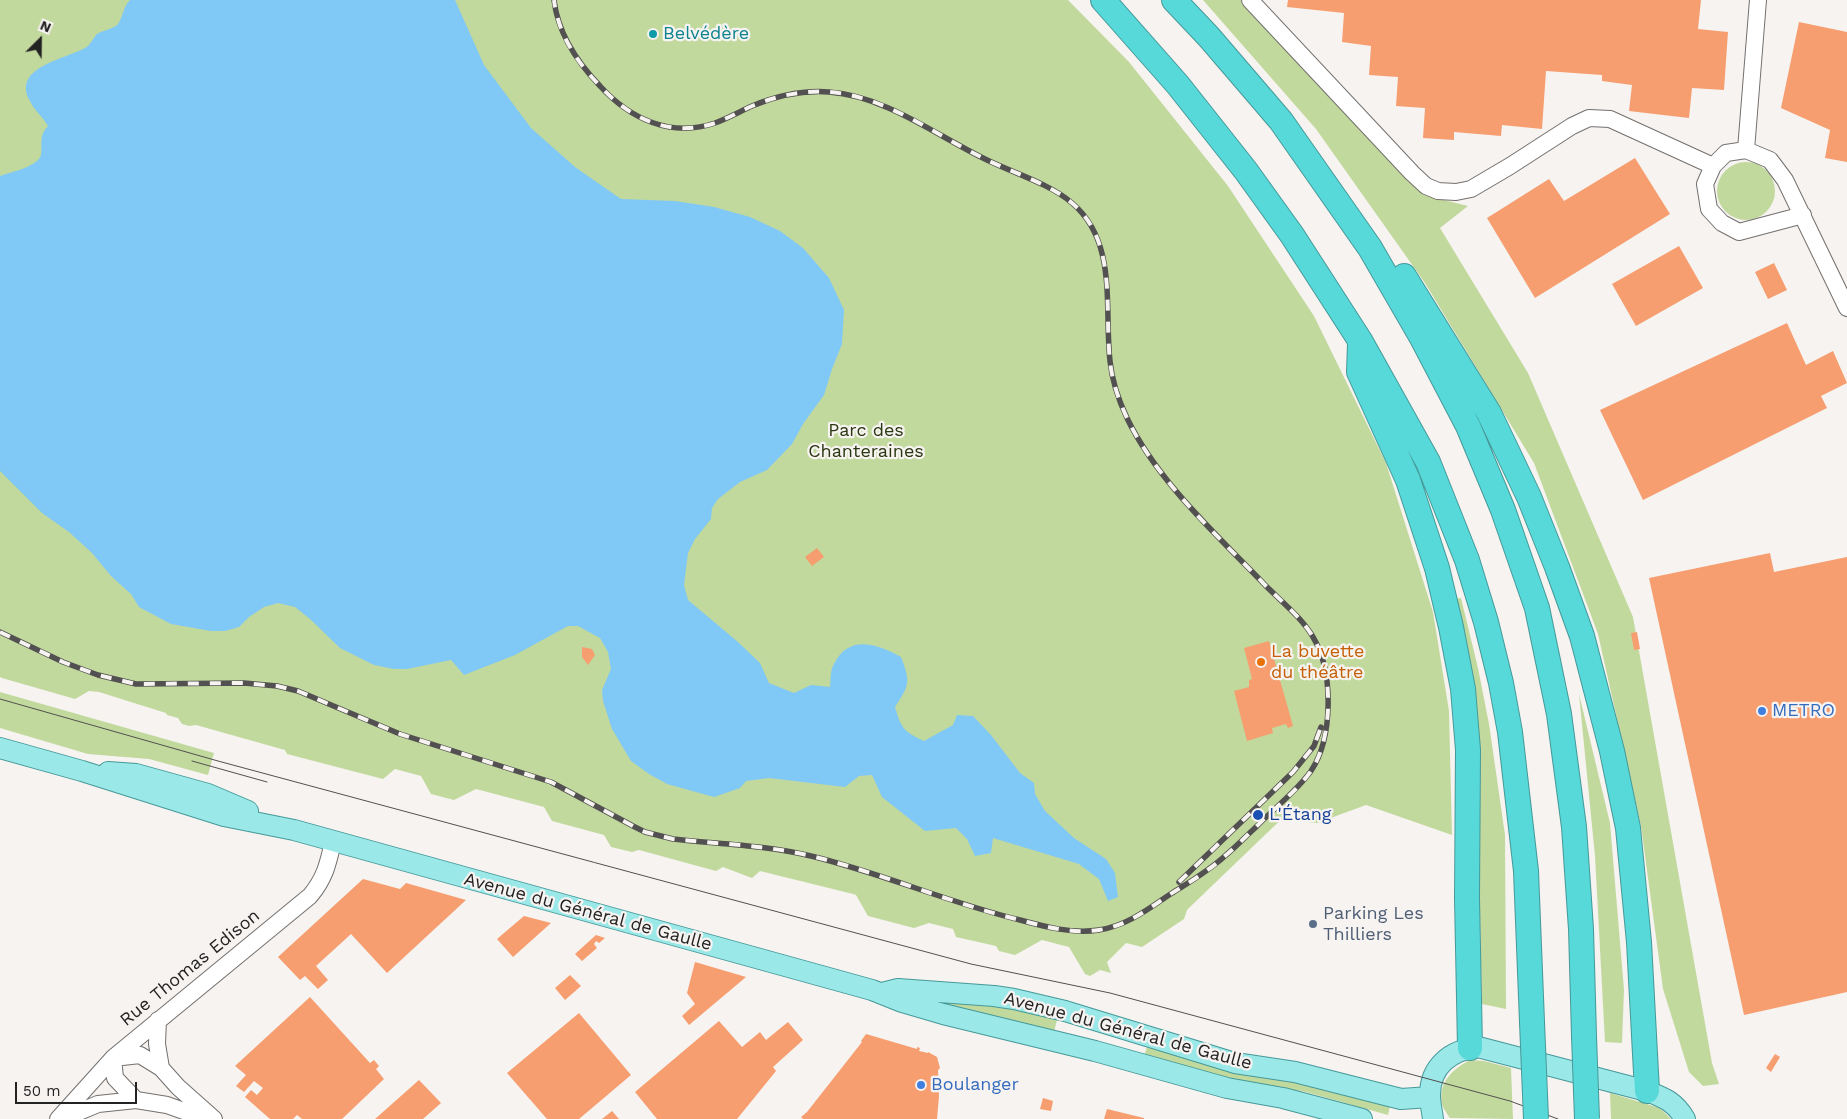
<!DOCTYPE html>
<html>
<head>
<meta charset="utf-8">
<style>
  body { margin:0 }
  #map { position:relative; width:1847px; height:1119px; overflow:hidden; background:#f6f3f1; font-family:"Work Sans",sans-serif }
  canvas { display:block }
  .north { position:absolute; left:15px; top:15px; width:50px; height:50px; -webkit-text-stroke:4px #f6f3f1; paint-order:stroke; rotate:23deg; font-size:14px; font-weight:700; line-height:20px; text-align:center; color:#242323 }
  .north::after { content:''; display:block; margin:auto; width:18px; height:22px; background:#242323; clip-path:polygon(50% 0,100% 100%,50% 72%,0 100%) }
  .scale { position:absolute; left:15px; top:1082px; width:122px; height:22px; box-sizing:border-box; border:2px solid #242323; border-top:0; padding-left:6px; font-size:15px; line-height:18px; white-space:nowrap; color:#242323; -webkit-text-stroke:4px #f6f3f1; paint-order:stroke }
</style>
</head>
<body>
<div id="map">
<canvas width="1847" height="1119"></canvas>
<div class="north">N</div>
<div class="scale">50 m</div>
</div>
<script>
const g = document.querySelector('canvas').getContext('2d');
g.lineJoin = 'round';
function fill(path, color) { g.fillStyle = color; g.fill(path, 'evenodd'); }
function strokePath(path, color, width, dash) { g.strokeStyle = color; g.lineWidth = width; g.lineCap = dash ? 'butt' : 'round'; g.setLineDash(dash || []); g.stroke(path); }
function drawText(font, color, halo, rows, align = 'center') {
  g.font = font + ' "Work Sans",sans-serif'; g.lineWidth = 4.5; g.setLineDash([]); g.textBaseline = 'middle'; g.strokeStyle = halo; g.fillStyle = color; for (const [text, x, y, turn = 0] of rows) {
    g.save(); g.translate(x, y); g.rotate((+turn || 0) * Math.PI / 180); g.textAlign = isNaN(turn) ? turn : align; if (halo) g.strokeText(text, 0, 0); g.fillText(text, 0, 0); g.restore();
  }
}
fill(new Path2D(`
  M0 0H1068L1129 62 1228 186 1314 316 1386 463 1433 612 1449 711 1452 835 1366 805 1317 823 1308 822 1292 809 1191 906 1187 910 1184 919 1142 947 1126 943 1107 962 1111 973 1100 970 1090 976 1085 974 1069 947 1042 940 1015 955 999 951 996 946 956 937 953 929 929 923 914 928 868 916 856 895 853 894 760 871 752 878 723 867 716 871 639 850 632 852 611 847 604 835 552 821 544 807 476 789 454 800 431 794 421 776 395 769 383 779 287 754 285 750 196 725 189 726 182 724 178 718 167 715 166 713 99 692 89 691 75 699 2 678 0 677Z
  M1203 0H1243L1355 124 1424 195 1468 206 1440 228 1528 373 1633 617 1712 1063 1719 1084 1703 1086 1689 1072 1663 989 1641 826 1598 634 1534 463 1425 283 1316 129Z
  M1717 191a29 29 0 1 1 58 0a29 29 0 1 1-58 0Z
  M1461 598 1478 668 1489 724 1505 835 1506 1009 1482 1004 1478 832 1454 599Z
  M0 692 214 753 208 775 149 759 88 754 0 728Z
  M1579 694 1610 823 1624 990 1622 1043 1605 1042 1595 856Z
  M896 993 955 998 1058 1016 1054 1032Z
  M1147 1047 1202 1062 1299 1081 1390 1106 1388 1115 1306 1092 1216 1076 1144 1056Z
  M1470 1060 1484 1061 1511 1068 1513 1119 1450 1118C1447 1114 1443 1108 1442 1104 1438 1082 1453 1069 1470 1060Z
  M1610 1093 1660 1108 1671 1119H1611Z`), '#c2d99d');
fill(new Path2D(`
  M130 0H455L484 65 531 128 575 167 621 199 675 201 714 207 750 217 780 231 803 248 829 278 844 310 842 344 832 369 824 395 803 424 792 444 767 470 740 482 718 499 712 508 711 519 695 539 688 553 684 585 688 600 738 642 760 663 769 683 794 693 811 685 830 687C831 680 830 670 834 664 849 634 877 644 901 657 911 683 909 685 895 707 901 728 904 732 924 741L953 725 957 715 973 716 991 735 1020 773 1034 783 1035 794 1045 811 1074 838 1106 859 1115 873 1118 897 1108 901 1099 879 1079 864 993 838 991 853 975 856 967 839 956 828 925 831 882 797 872 775 859 776 845 787 769 778 746 781 740 788 714 797 667 784 649 774 631 761 612 729 603 701 602 690 611 669 608 652 600 638 578 626H568L515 655 464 675 451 660 407 669H394L374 665 340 648 310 619 295 607 278 603 264 607 249 617 239 627 225 631H211L171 624 139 607 131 594 111 576 92 553 69 532 42 513 0 471V176C12 172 27 169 37 161 47 153 35 139 48 126 43 117 34 110 30 101 11 67 66 59 85 48 90 46 93 38 97 34 103 30 114 29 118 24 123 17 123 7 130 0Z`), '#80c8f6');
fill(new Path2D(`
  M1288 0H1701L1698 29 1728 32 1724 90 1692 88 1689 118 1629 111 1632 85 1602 81V75L1546 71 1542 129 1502 125 1501 136 1454 132V140L1423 138 1425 108 1396 106 1398 77 1369 75 1371 46 1342 42 1344 13 1287 7Z
  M1799 22 1847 32V162L1825 158 1830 130 1781 108Z
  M1635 158 1670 214 1535 298 1487 218 1549 179 1564 201Z
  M1679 246 1703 288 1636 326 1612 284Z
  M1774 263 1787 290 1768 299 1755 272Z
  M1787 323 1806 365 1833 351 1847 383 1821 396 1827 408 1643 500 1600 410Z
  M817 548 824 557 812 566 805 557Z
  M1770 553 1774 572 1847 557V992L1744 1015 1649 578Z
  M1637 632 1640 649 1634 650 1631 633Z
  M1269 641 1293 726 1288 728 1286 724 1272 728 1273 733 1247 741 1234 691 1249 687V680L1252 679 1244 648Z
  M582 647 592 649 595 655 588 665 582 657Z
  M363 879 400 889 406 883 466 900 387 973 351 934 316 966 328 980 318 989 305 976 300 980 278 957Z
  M524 916 551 923 513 957 497 939Z
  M596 935 605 938 599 943 596 941 594 944 597 948 582 961 575 954Z
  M695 962 746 977 689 1025 682 1016 695 1004 687 993Z
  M570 975 581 986 565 1000 555 988Z
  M310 997 370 1063 374 1060 379 1066 376 1069 384 1079 342 1119H302L297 1115 293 1119H270L245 1097 251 1090 257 1095 263 1088 254 1081 244 1092 236 1086 246 1075 235 1066Z
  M579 1013 631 1075 579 1119H547L507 1073Z
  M719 1021 742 1047 760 1032 766 1040 788 1022 803 1040 773 1067 776 1071 737 1119H657L635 1092Z
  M866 1034 917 1049V1047L920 1048 919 1051 928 1053V1052L937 1057 940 1068 938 1070 939 1096 937 1119H803L801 1117 807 1112 862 1042 861 1041Z
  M1775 1054 1780 1057 1771 1072 1766 1068Z
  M419 1080 441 1103 423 1119H375Z
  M1043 1098 1053 1101 1051 1111 1040 1109Z
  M1107 1109 1144 1118V1119H1104Z
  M612 1111 619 1119H602Z`), '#f69e6f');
const minor = new Path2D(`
  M1250 0 1412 173 1426 186 1438 191 1456 192 1471 189 1510 166 1572 126 1589 118 1610 119 1713 166
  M1746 150 1758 0
  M1803 215 1739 232 1722 223 1709 209 1705 184 1713 166 1726 153 1746 150 1770 160 1785 180 1847 308
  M158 1020 157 1044 161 1068
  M113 1058 140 1055 161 1068 178 1087 214 1119
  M113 1058 115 1078 136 1100
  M58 1119 113 1058 310 896C325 878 328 864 333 842
  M62 1119 98 1104 136 1100 167 1105 206 1119`);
const major = new Path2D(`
  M0 748 82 771 224 816 294 830 872 990 902 1002 943 1014 1095 1051 1227 1088 1283 1098 1362 1119
  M108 772 136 774 208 794 248 811
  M882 993 898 989 994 996 1014 999 1065 1011 1235 1063 1295 1072 1401 1099 1430 1097
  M1433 1119C1432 1111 1430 1103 1430 1095 1430 1066 1451 1050 1478 1047L1647 1091C1665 1098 1675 1102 1685 1119`);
const highway = new Path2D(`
  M1103 0 1178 85 1246 171 1292 235 1361 342 1428 462 1467 560 1486 622 1501 683 1510 732 1526 871 1532 1022
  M1174 0 1209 37 1281 121 1370 248 1422 338 1468 426 1503 510 1537 608 1559 714 1574 827 1581 929 1584 1036
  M1404 276 1489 413 1529 497 1557 567 1582 636 1612 751 1628 828 1639 942 1647 1091
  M1360 344 1359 372 1408 480 1437 568 1451 627 1463 689 1468 750 1467 898 1470 1048`);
strokePath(minor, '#73706e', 18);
strokePath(major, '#469999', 22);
strokePath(highway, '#469999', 26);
strokePath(minor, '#fff', 16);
strokePath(major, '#9be8e8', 20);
strokePath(highway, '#58d9d9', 24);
strokePath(new Path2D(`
  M0 699 218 761 971 964 1110 993 1399 1071 1510 1101 1558 1119
  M192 761 267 782`), '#525050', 1);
const rail = new Path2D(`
  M0 632 63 662 98 675 136 684 244 683 277 686 298 691 400 734 551 782 633 826 645 832 673 839C718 844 766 845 811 856 882 873 949 903 1020 920 1046 927 1072 934 1099 930 1126 926 1147 910 1169 895 1188 883 1209 871 1226 855 1236 847 1245 837 1255 828 1272 810 1297 791 1311 771 1333 738 1334 672 1313 637 1302 618 1282 602 1266 586 1218 536 1157 481 1127 418 1119 401 1112 381 1110 361 1104 307 1118 242 1072 203 1049 183 1010 172 983 158 934 134 885 96 829 92 802 90 776 96 752 106 739 112 728 118 715 123 671 138 630 119 600 86 577 62 558 34 554 0
  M1179 882 1293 772 1314 746 1321 727`);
strokePath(rail, '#525050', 5.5);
strokePath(rail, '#f6f3f1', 4, [11]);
const highwayBridge = new Path2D(`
  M1532 1022 1536 1119
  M1584 1036 1587 1119`);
strokePath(highwayBridge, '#469999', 26, []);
strokePath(highwayBridge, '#58d9d9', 24);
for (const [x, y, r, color] of [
  [653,34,5,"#0f9aa8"],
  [1261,662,5,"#e8710a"],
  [1762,711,5,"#3f7fe0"],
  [1258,815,6,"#1a4fb4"],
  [1313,924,5,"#5c6f8a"],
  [921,1085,5,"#3f7fe0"]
]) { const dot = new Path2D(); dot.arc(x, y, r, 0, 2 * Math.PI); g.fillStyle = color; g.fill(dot); strokePath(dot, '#f6f3f1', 2); }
drawText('18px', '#0d838f', '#f6f3f1', [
  ["Belvédère",663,34]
], 'left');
drawText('18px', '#2a3711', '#f6f3f1', [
  ["Parc des",866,431],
  ["Chanteraines",866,452]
]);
drawText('18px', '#c56008', '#f6f3f1', [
  ["La buvette",1271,652],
  ["du théâtre",1271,673]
], 'left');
drawText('18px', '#366cbe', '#f6f3f1', [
  ["METRO",1772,711],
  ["Boulanger",931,1085]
], 'left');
drawText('18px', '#164399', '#f6f3f1', [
  ["L'Étang",1269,815]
], 'left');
drawText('18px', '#242323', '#f6f3f1', [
  ["Avenue du Général de Gaulle",588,912,15],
  ["Rue Thomas Edison",190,968,-39],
  ["Avenue du Général de Gaulle",1128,1031,15]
]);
drawText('18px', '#4e5e75', '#f6f3f1', [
  ["Parking Les",1323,914],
  ["Thilliers",1323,935]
], 'left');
</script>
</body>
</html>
